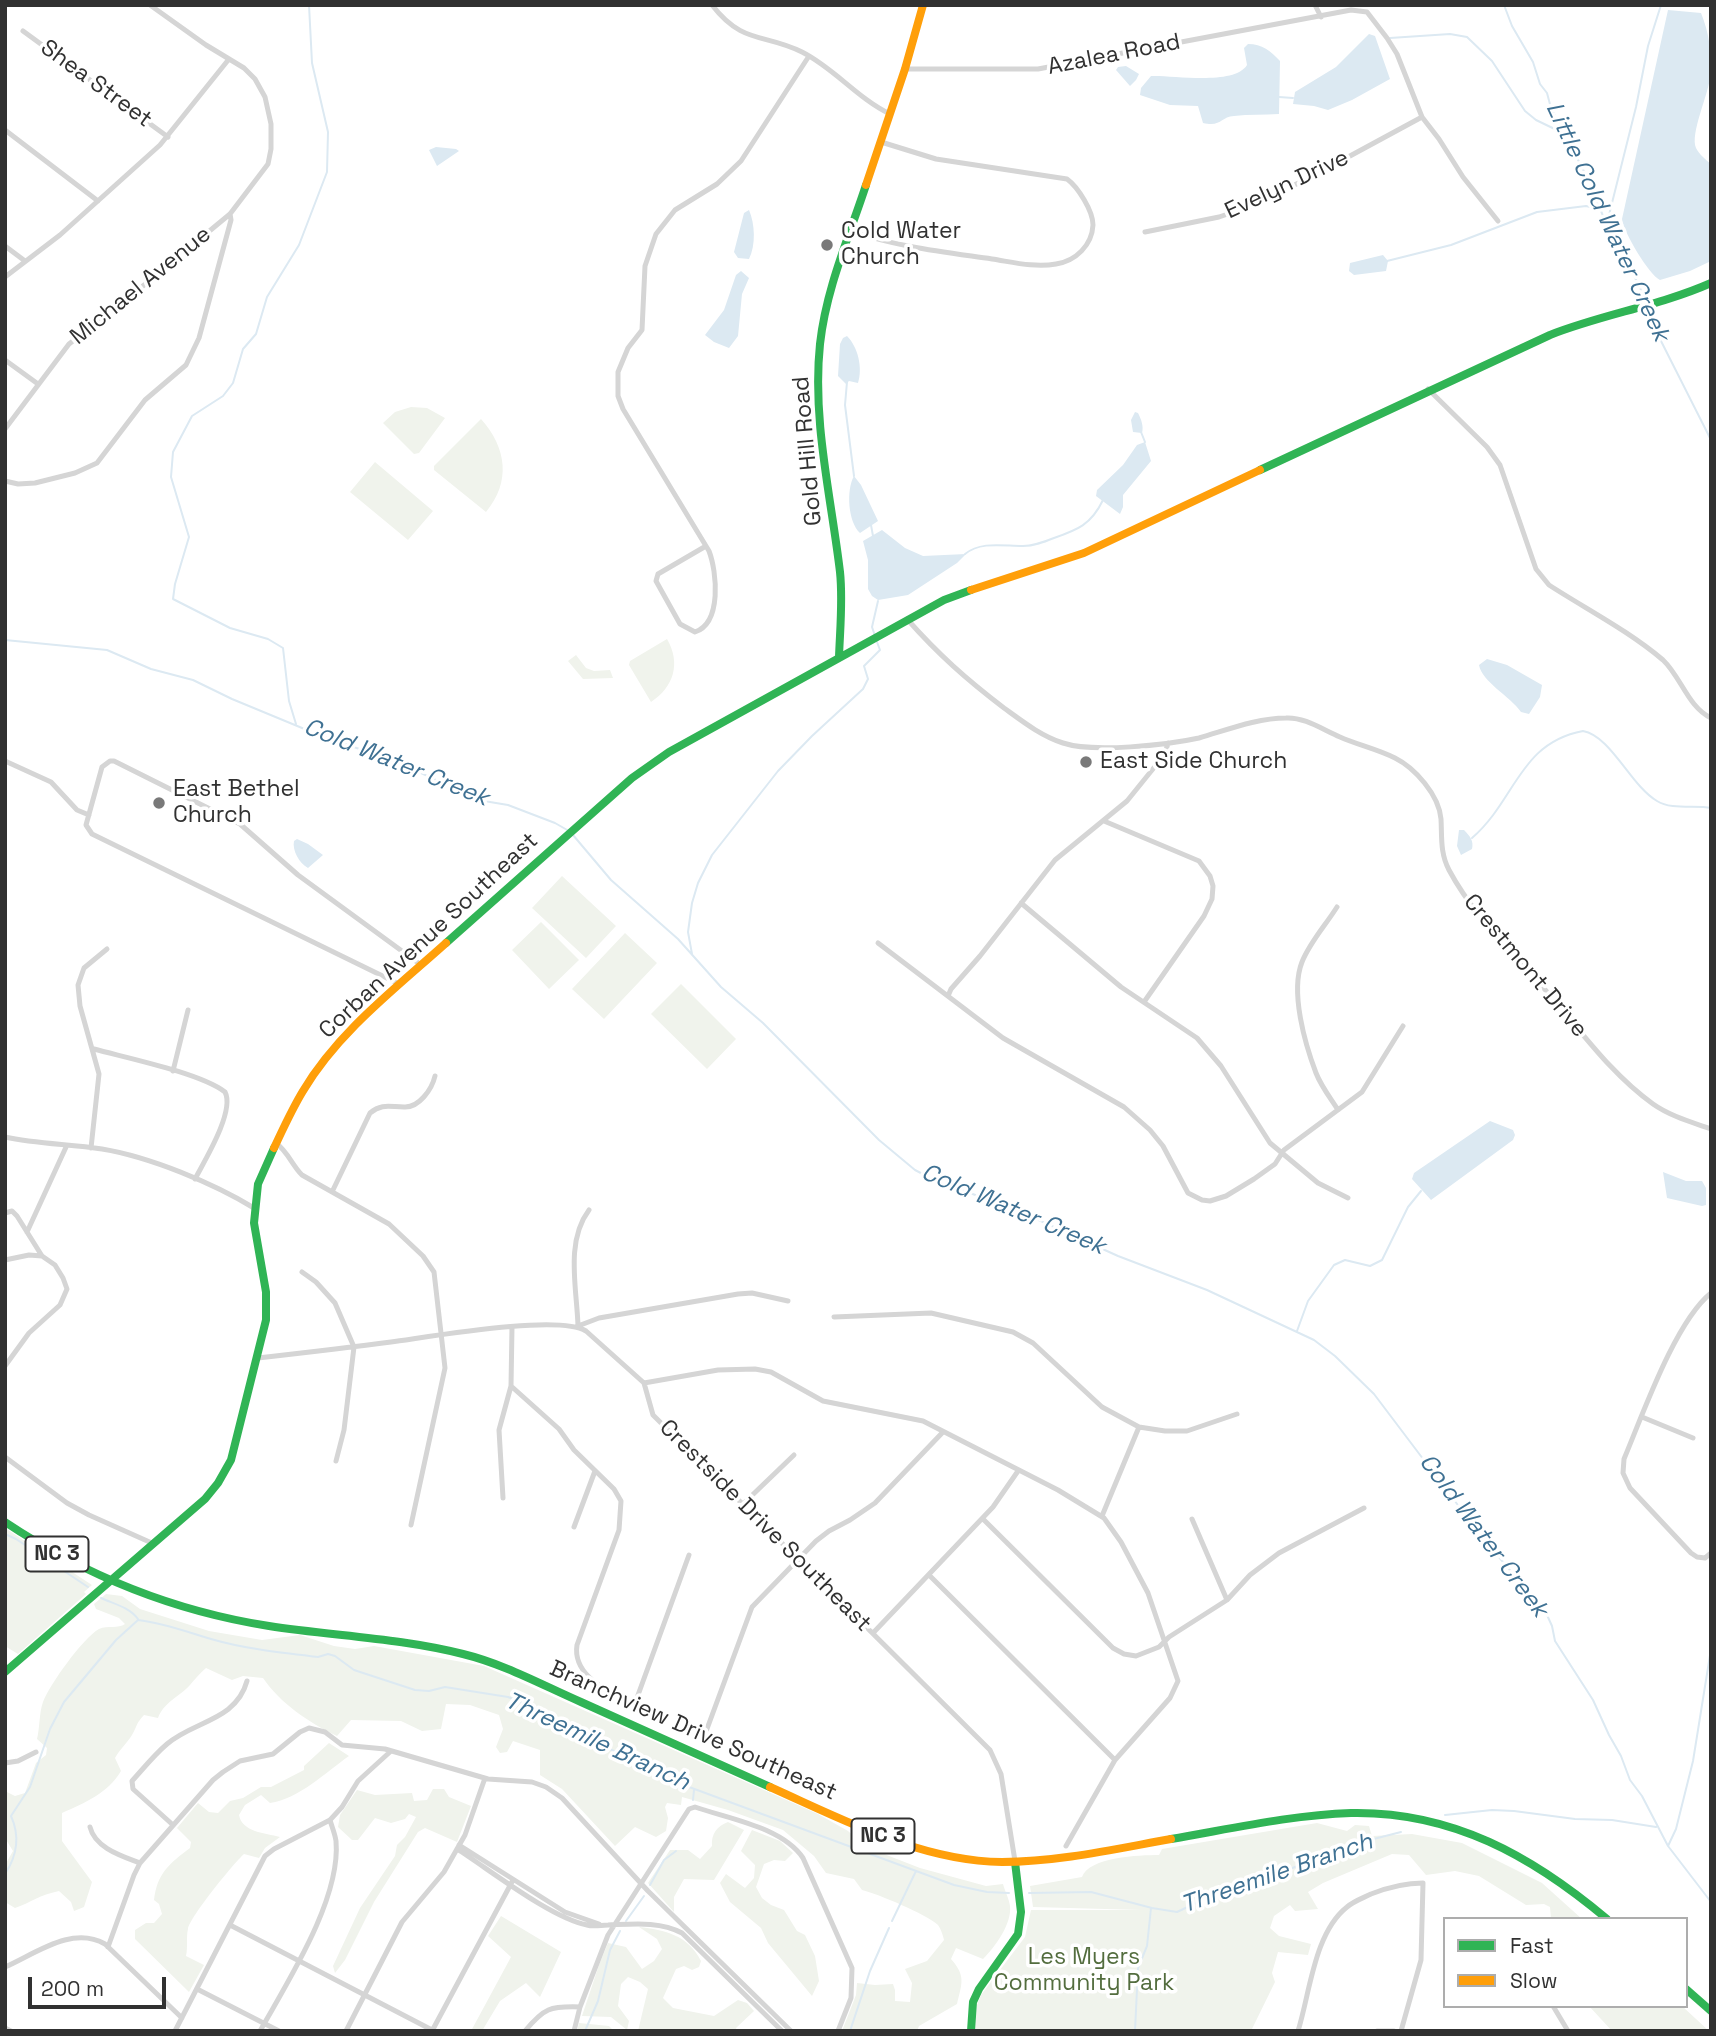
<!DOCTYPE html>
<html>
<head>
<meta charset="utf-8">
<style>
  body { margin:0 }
  #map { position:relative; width:1716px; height:2036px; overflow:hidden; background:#fff; font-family:"Space Grotesk",sans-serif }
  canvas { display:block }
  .frame { position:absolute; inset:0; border:7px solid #313131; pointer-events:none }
  .legend { position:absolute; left:1443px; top:1917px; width:245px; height:91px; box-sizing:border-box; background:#fff; border:2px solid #adadad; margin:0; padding:9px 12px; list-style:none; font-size:21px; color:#313131 }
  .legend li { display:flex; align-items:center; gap:14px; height:35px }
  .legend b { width:35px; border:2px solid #adadad }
  .scale { position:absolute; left:28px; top:1977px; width:138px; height:32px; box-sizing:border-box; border:4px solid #313131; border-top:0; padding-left:9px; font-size:21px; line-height:24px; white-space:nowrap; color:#313131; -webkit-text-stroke:5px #fff; paint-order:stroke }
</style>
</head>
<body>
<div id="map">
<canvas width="1716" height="2036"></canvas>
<div class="frame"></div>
<ul class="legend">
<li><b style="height:9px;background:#30b455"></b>Fast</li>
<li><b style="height:9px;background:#ff9f0a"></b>Slow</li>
</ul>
<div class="scale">200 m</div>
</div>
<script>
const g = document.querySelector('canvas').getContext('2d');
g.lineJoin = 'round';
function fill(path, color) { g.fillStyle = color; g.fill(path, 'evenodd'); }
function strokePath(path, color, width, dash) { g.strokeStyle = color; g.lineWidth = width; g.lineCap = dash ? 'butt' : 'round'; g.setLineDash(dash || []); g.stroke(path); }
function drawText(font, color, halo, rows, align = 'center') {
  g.font = font + ' "Space Grotesk",sans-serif'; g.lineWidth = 7; g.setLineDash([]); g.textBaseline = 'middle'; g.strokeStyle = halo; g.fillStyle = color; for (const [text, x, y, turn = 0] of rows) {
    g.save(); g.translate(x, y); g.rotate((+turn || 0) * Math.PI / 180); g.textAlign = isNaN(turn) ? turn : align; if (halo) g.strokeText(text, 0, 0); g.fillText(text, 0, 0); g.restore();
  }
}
fill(new Path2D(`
  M411 407 427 408 445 418 419 453 414 454 383 423 395 412Z
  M481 419C507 448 511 482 486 512L434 470V466Z
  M375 462 433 511 408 540 350 492Z
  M667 639C681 663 674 687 651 702L629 665 630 661Z
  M576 655 586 668 594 671 610 670 613 678 583 679 568 661Z
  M562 876 616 926 586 958 532 908Z
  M541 922 579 960 549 989 512 950Z
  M625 933 657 963 604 1019 572 989Z
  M681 984 736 1039 707 1069 651 1014Z
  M5 1528 92 1585 84 1592 86 1594 18 1654 5 1646Z
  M106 1594 122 1596 140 1609 209 1631 262 1640 300 1635 334 1646 355 1649 374 1646 484 1666 818 1814 848 1831 866 1847 920 1868 986 1886 1003 1884C1005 1891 1009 1899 1010 1906 1012 1924 995 1947 983 1959L956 1948 951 1959C966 1976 962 1983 957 2004L919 2026 917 2031H842L856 1995 857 1983 875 1985 893 1984 895 1990V2001L910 2002 912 1983 905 1969 927 1961 944 1940C943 1936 941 1929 938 1925 926 1914 878 1894 862 1890L854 1879 826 1873 814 1856 783 1830 728 1810 682 1797 681 1805 667 1803 665 1807 668 1818 666 1831 656 1837 635 1827 615 1846 562 1789 540 1775V1750L513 1741 507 1752 500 1753 496 1747 503 1729 499 1715 470 1705 446 1704 441 1729 422 1731 401 1721 351 1720 337 1736C308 1722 281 1704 263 1678L243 1676 232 1680 206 1668C200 1673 195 1679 190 1685 179 1697 164 1702 158 1718L144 1715C135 1725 138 1725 132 1735 127 1743 120 1749 115 1758L121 1771C108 1793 85 1803 62 1813V1841L92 1882 84 1907 74 1911 71 1902 59 1891C39 1895 32 1902 15 1908L5 1902V1865L13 1851 5 1838V1791L15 1796 25 1793 36 1763 46 1755 47 1748 37 1739C40 1727 39 1713 43 1702 50 1684 83 1638 99 1629 108 1625 118 1629 125 1624L119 1618 96 1609 94 1604Z
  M329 1743 349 1756C326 1772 299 1799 270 1803L261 1795 245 1805 239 1815C242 1832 265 1833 280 1837L265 1848 259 1858 244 1854C233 1864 190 1917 188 1929 186 1937 188 1947 186 1956L204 1965 189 1992 135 1939V1930L146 1923H154L162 1914 159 1904 154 1900C157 1873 170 1863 190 1848L191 1842 177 1828 198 1803 209 1812 218 1813 230 1801 243 1798 261 1787H271L304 1770V1766Z
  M433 1789H444L449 1797 471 1806 457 1842 425 1828 418 1832 374 1902 345 1960 335 1973 333 1966 360 1908 395 1856 397 1845 405 1837 416 1817 409 1814 405 1819 391 1823 375 1818 358 1840H352L338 1827 340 1815 357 1790 375 1795 412 1793 414 1801 427 1800Z
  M728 1822 744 1830 714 1880 684 1879 674 1897V1912L648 1883 670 1850H688L700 1859 712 1846C711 1834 717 1826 728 1822Z
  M1317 1823 1347 1831 1355 1825 1369 1826 1372 1836 1412 1834 1462 1843 1542 1883 1582 1919H1551L1550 1907 1544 1904 1526 1905 1479 1876 1455 1871 1426 1875 1409 1855 1392 1854 1323 1883 1308 1892 1318 1909 1295 1911 1290 1905 1274 1916 1270 1928 1279 1936 1311 1944 1308 1955 1278 1952 1272 1973 1275 1982 1251 2031H975L977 2005 981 1995 1025 1937 1031 1910H1142L1033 1907 1030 1886 1082 1877C1089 1857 1139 1855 1159 1855L1162 1849Z
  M752 1830 780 1841 793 1853 785 1861 774 1860 764 1864 756 1887 762 1898 771 1905 784 1910 797 1931 805 1935 815 1956 819 1981 812 1996 768 1943 761 1928 730 1902 720 1883 726 1874 745 1888 754 1878 755 1865 741 1851Z
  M501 1916 561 1952 540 1997 526 1983 500 2001 482 2031H471L511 1957 488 1936Z
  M639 1927C665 1930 688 1935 701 1961L699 1967 692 1970 684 1966 676 1969 663 1998 673 2008 714 2016 738 2000 747 2003 754 2011 736 2028 737 2031H638L648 1989 640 1982 628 1977 621 1984 618 2006 629 2021 627 2030 611 2017 582 2016 599 1965 608 1943 626 1947 642 1969 654 1961 662 1949 657 1939Z
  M1589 2006H1682L1709 2031H1612Z
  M579 2023 609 2026 614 2031H577Z`), '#f0f3ec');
fill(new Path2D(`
  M1668 10 1701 13C1709 32 1713 57 1710 78 1708 95 1690 134 1696 148 1699 154 1706 160 1711 164V261L1690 271 1660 280C1649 275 1623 231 1622 219Z
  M1369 34 1375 36 1390 79 1352 100 1328 110 1314 106 1293 104 1295 92 1336 67Z
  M1248 44C1262 44 1271 51 1280 61L1279 114C1264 115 1249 114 1234 116 1220 117 1222 127 1203 123L1198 106 1170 105 1140 95 1141 88 1151 76C1173 75 1234 86 1247 65L1244 48Z
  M1126 66 1139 74 1136 80 1130 86 1116 70 1118 67Z
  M436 147 456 149 459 151 437 166 429 150Z
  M749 210C755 224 756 245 749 259L738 258 734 252 744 213Z
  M1383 255 1388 261 1386 271 1354 275 1349 271 1350 263Z
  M741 271 749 278 742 294 738 336 729 348 714 342 705 335 724 310 736 275Z
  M847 336C858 347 863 368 858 383L849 381 846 384 838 376 840 344 843 338Z
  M1135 412 1138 413C1141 419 1144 426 1142 433L1133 432 1131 420Z
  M1145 442 1151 461 1123 495V507L1120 514 1096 496 1097 490 1123 465 1137 445Z
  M854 476 861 485 878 521 860 533C848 522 846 490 854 476Z
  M882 530 905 548 923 556 966 554 957 563 908 595 878 600 872 596 868 589V560L863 541Z
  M1487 659 1507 665 1542 685 1540 697 1529 714 1521 712C1510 696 1482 682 1479 665Z
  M1459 830H1464C1470 836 1474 841 1472 849L1461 855 1457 846Z
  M297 839 308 844 323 855 308 868C299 863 292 850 294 841Z
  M1490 1121 1513 1130 1515 1135 1513 1140 1431 1200 1412 1179 1414 1173Z
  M1663 1172 1686 1181H1702L1706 1188V1205L1702 1206 1667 1198Z`), '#dce9f2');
strokePath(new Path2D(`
  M1504 5 1512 26 1533 62 1540 84 1547 93 1551 108 1588 179 1610 233 1639 285 1646 303
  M1390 38 1450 34 1467 37 1492 61 1525 111 1536 120 1565 134
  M1279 97 1293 98
  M1607 223 1636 107 1648 46 1661 5
  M1387 261 1451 245 1537 212 1586 206 1599 209
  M1648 308 1661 341 1711 440
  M847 382 845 405 854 476
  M1141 432 1145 442
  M871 525 873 536
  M965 554C981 541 1003 546 1023 546 1034 546 1044 542 1054 538 1077 530 1091 525 1103 500
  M875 636 872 627 878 601
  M5 640 107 650 151 669 193 680 232 699 319 735 400 763 478 800 508 805 555 823 569 831
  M296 724 289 701 283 648 268 639 230 628 173 599 175 584 189 537 171 477 173 452 192 416 223 396 233 383 243 349 256 334 267 297 299 245 327 172 328 132 312 63 309 5
  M573 835 611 880 678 939 721 987 763 1023 879 1140 915 1170 936 1181 1012 1208 1118 1256 1207 1290 1314 1340 1335 1356 1374 1394 1479 1533 1547 1615 1552 1626 1555 1641 1593 1700 1609 1735 1621 1756 1630 1780 1642 1796 1668 1846 1711 1902
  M1472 838C1516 800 1519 743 1583 731 1611 736 1631 786 1657 801 1671 810 1695 805 1711 808
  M692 954 688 932 692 903 698 883 712 855 778 771 812 736 863 689 868 679 864 666 880 650 877 642
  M1297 1331 1308 1301 1334 1265 1345 1260 1370 1266 1382 1260 1408 1207 1421 1191
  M5 1534 16 1539 88 1587
  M101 1598C114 1604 129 1607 138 1619
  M138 1620C164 1623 187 1632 211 1639 245 1649 283 1653 318 1657L328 1654 335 1656 354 1670 415 1690 429 1691 445 1687 508 1697 542 1711 567 1728 681 1784 954 1885 987 1892 1009 1893
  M693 1800 694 1790
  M1445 1815 1492 1810 1514 1811 1575 1819 1612 1820 1656 1827
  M1668 1846 1676 1829 1693 1761 1711 1649
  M5 1874C17 1856 20 1836 11 1816L30 1787 50 1729 64 1702 116 1640 138 1620
  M650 1885 664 1860 676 1851
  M1029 1893 1091 1892 1152 1908 1177 1912 1213 1895 1253 1883 1358 1843 1401 1832
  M626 1921 644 1896
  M892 1921 916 1871
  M585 2031 598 2001 610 1950 620 1931
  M850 2031 870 1971 889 1928
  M1135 2031 1138 1968 1147 1946 1151 1908`), '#dce9f2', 2);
strokePath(new Path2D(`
  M712 5C743 45 764 33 802 52 834 68 857 98 890 114
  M1315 5 1321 17
  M23 31 168 137
  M905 69H1038L1351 10 1367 12 1387 38 1397 54 1422 117 1439 139 1463 177 1498 221
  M5 130 98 201
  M851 231C897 247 944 252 992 259 1012 262 1035 268 1056 264 1076 261 1092 245 1093 225 1093 211 1078 187 1067 179L936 159 881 142
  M1145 232 1219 217 1251 206 1313 176 1422 117
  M5 246 25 261
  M5 277 60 235 160 145 229 59
  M5 360 38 384
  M1428 389 1487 447 1500 465 1536 569 1549 585C1586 609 1629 631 1663 660 1681 677 1688 707 1711 718
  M5 429 69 344 126 300 230 214 268 164 271 149V124L265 97 255 79 244 68 206 45 150 5
  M5 481 18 484 35 483 75 473 97 463 145 400 186 365 199 338 231 220 230 214
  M706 546 658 574 656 581 680 624 695 632C722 623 717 572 709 551L623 409 618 396V372L628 348 642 330 645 266 656 234 675 210 717 184 741 161 809 56
  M907 619C939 655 966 679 1004 708 1022 721 1041 736 1063 743 1093 753 1167 745 1199 738 1227 730 1257 718 1286 718 1305 717 1323 730 1340 737 1358 745 1377 749 1395 758 1415 768 1439 795 1441 819 1442 837 1440 853 1449 870 1474 917 1514 953 1548 993 1581 1031 1611 1074 1653 1104 1670 1116 1691 1122 1711 1129
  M5 761 51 782 77 810 89 815
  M1104 821 1199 861 1210 876 1213 886 1212 899 1204 916 1144 1002
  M1021 903 1121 987 1197 1038 1221 1066 1270 1143 1318 1183 1348 1198
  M1337 907C1325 926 1310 942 1302 962 1290 992 1305 1044 1316 1073 1321 1086 1331 1099 1338 1110
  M878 943 1003 1038 1124 1107 1150 1130 1163 1146 1188 1193 1202 1200 1210 1201 1226 1196 1254 1179 1275 1164 1284 1150 1362 1092 1403 1026
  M399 984 92 834 86 825 102 767 110 761H114L240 824 298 875 421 965
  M948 996 951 989 980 956 1055 860 1127 801 1165 754 1168 743
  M94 1049C127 1058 200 1073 225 1092 235 1111 205 1160 195 1179
  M173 1071 188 1010
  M5 1137C37 1144 70 1144 102 1149 150 1157 213 1183 254 1208
  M276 1143C288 1152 292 1165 302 1175L389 1224 423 1256 434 1272 445 1368 411 1525
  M91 1148 99 1074 80 1006 78 985 84 968 107 949
  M332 1192 370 1113C382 1103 390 1107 404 1107 419 1108 432 1089 435 1076
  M589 1210C565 1242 577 1289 578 1326L599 1318 738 1294 752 1293 788 1301
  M5 1213 12 1211 17 1216 42 1256 55 1265 63 1278 67 1289 60 1305 29 1333 5 1366
  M27 1232 67 1145
  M5 1260 29 1255 42 1256
  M302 1272 316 1282 335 1303 354 1347 344 1430 336 1461
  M1711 1293C1675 1322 1643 1414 1624 1459L1623 1473 1630 1488 1691 1553 1697 1557 1705 1558 1711 1553
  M834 1317 931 1313 1013 1332 1033 1343 1102 1407 1139 1427 1165 1431H1187L1237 1414
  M258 1358C302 1353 346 1348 391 1342 429 1337 558 1314 586 1331L644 1383 653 1415 990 1750 1001 1774 1015 1861
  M644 1383 718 1370 755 1369 771 1372 823 1401 923 1421 1058 1490 1104 1518 1121 1542 1148 1593 1178 1681 1170 1698 1115 1760 1066 1846
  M511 1386 559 1429 574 1450 614 1489 621 1501 619 1530 577 1645C572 1677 611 1692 634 1706L689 1555
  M1642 1417 1693 1438
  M5 1457 67 1503 89 1515 154 1544
  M503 1498 499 1430 511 1386 512 1327
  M743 1504 794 1455
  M1102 1516 1139 1427
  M983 1519 1113 1648 1124 1654 1136 1656 1159 1647 1169 1637 1227 1600 1250 1575 1279 1553 1364 1508
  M1192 1519 1227 1600
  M574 1527 595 1471
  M929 1575 1115 1760
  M873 1633 993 1507 1018 1471
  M704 1737 752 1607 816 1541 829 1531 850 1520 875 1503 943 1432
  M5 1763 18 1761 36 1752
  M173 1825 133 1789 132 1781C143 1769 154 1755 167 1744 193 1721 236 1721 247 1681
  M90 1827C95 1848 122 1856 140 1863
  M459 1845 565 1912 599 1924
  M457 1849C490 1870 551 1918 587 1925 594 1927 601 1925 608 1925 633 1924 660 1921 682 1933L782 2031
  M230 1925 434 2031
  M108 1947 134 1875 140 1863 213 1780 223 1772 240 1761 273 1754 300 1732 309 1728 325 1732 342 1745 385 1749 488 1779 532 1782 546 1787 562 1798 648 1891 791 2031
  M5 1967C35 1954 72 1925 105 1944L182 2018
  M197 1989 279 2031
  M1553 2006 1568 2031
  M5 2028 11 2031
  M175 2031 265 1856 274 1849 330 1820 342 1807 358 1781 391 1751
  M260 2031C288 1981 341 1899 336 1841 335 1834 332 1827 330 1820
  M346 2031 402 1922 444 1872 457 1849 465 1835 485 1778
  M432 2031 513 1880
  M525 2031C544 2008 550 2006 580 2007
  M574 2031 580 2007 608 1935 689 1809 695 1807C729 1819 782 1827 803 1858L852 1968 851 1998 838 2031
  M1298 2031C1310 1993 1314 1933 1347 1907 1354 1901 1363 1898 1371 1894 1389 1887 1404 1883 1423 1883L1421 1960 1401 2031
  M1377 2031H1394`), '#d5d5d5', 5);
strokePath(new Path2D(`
  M1260 470 1550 335C1603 314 1659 306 1711 283
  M839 657C840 629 843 600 840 572 831 496 812 420 820 344 826 289 849 237 866 185
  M446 943 632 778 669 752 944 600 971 590
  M5 1522C86 1576 173 1611 269 1626 334 1636 400 1638 463 1654 504 1664 542 1685 581 1702 644 1730 707 1759 770 1787
  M5 1672 205 1499 218 1483 231 1460 266 1320V1292L254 1223 258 1184 274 1148
  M1171 1839C1230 1829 1291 1815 1351 1813 1452 1811 1532 1856 1607 1919
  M1686 1989 1711 2011
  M971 2031 973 2002 979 1989 1018 1934 1021 1912 1015 1862`), '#30b455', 8);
strokePath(new Path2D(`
  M866 185 905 69 923 5
  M971 590 1084 553 1260 470
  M274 1148C283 1129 292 1109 303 1091 338 1032 396 988 446 943
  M770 1787C842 1819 920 1861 1002 1862 1058 1862 1115 1849 1171 1839`), '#ff9f0a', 8);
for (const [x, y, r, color] of [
  [827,245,7,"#797979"],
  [1086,762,7,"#797979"],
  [159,803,7,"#797979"]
]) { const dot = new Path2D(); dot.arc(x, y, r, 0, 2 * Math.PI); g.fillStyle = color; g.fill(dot); strokePath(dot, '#fff', 2.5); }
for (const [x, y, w] of [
  [57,1554,63],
  [883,1836,63]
]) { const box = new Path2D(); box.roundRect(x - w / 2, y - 17.5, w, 35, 5); g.fillStyle = '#fff'; g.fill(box); strokePath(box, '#313131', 2); }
drawText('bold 21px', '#313131', null, [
  ["NC 3",57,1554],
  ["NC 3",883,1836]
]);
drawText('23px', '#313131', '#fff', [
  ["Azalea Road",1114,55,-11],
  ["Shea Street",96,84,36],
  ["Evelyn Drive",1287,185,-25],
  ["Michael Avenue",141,286,-39],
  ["Gold Hill Road",808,451,-95],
  ["Corban Avenue Southeast",429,936,-43],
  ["Crestmont Drive",1525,966,50],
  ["Crestside Drive Southeast",765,1526,45],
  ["Branchview Drive Southeast",693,1731,24]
]);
drawText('23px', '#313131', '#fff', [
  ["Cold Water",841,232],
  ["Church",841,258],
  ["East Side Church",1100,762],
  ["East Bethel",173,790],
  ["Church",173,816]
], 'left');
drawText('23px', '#536d3e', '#fff', [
  ["Les Myers",1084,1958],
  ["Community Park",1084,1984]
]);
drawText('italic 24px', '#3f7193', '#fff', [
  ["Little Cold Water Creek",1607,222,65],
  ["Cold Water Creek",396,763,22],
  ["Cold Water Creek",1013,1210,23],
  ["Cold Water Creek",1483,1536,53],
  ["Threemile Branch",597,1742,25],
  ["Threemile Branch",1277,1874,-19]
]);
</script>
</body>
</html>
